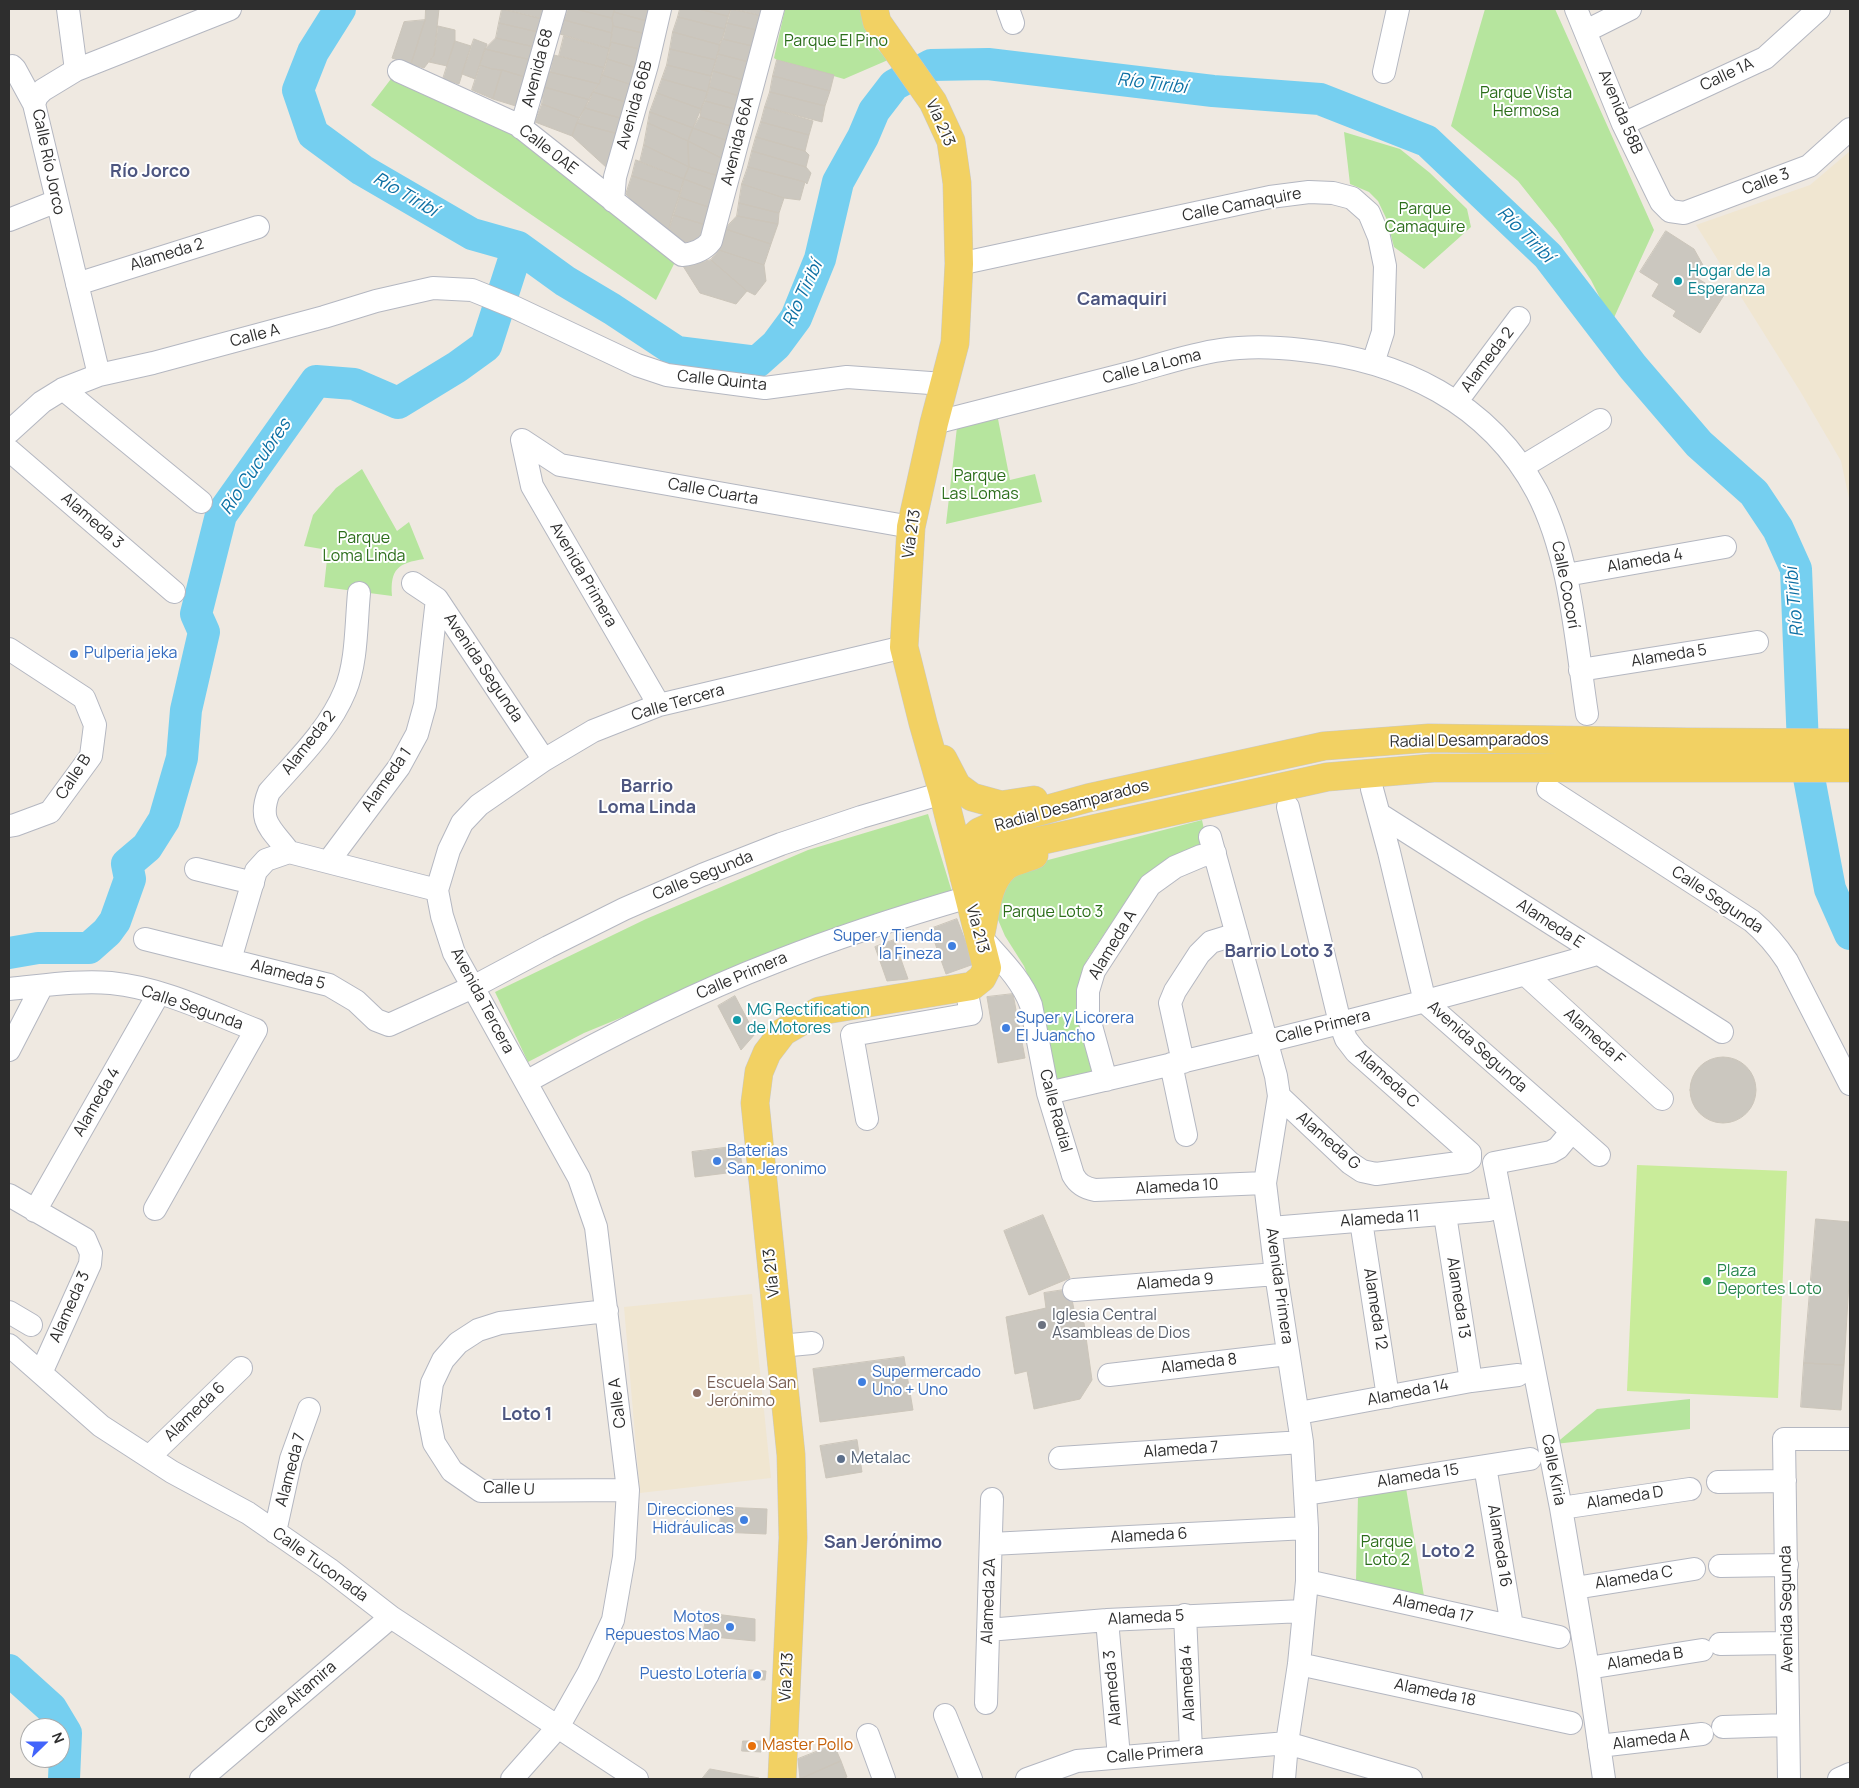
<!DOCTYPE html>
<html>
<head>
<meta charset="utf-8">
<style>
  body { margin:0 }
  #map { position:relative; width:1859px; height:1788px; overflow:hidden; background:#efe9e1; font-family:Manrope,sans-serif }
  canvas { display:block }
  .frame { position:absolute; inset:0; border:10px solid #2e2e2e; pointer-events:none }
  .north { position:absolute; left:20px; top:1718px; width:50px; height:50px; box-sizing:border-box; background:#fff; border:1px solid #ababab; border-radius:50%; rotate:68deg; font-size:14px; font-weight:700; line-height:20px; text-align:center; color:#2e2e2e }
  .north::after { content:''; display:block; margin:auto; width:18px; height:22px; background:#4264fb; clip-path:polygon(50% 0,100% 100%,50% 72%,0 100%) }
</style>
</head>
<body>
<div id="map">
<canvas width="1859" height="1788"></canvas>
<div class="frame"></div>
<div class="north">N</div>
</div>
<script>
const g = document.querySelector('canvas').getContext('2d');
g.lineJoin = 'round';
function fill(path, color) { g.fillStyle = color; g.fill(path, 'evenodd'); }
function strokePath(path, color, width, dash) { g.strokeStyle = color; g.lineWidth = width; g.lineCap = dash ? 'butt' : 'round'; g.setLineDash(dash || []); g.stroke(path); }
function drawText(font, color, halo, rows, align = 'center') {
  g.font = font + ' Manrope,sans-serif'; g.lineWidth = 4; g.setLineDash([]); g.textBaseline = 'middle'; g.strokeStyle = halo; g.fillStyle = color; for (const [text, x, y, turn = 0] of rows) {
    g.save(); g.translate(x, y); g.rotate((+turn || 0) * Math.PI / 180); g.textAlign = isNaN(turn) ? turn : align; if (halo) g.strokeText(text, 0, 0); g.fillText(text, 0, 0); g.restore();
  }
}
fill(new Path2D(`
  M1850 151V503L1841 461 1800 391 1696 225 1810 185Z
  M752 1294 771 1478 640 1493 624 1307Z`), '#f0e6d1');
fill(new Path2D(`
  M785 9H868L867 23 871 42 888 60 844 79 777 60 774 58Z
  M1485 9H1555L1654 230 1612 322 1591 280 1557 230 1518 181 1451 126Z
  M394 75 517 132 677 258 656 300 371 105Z
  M1344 132 1400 149 1430 173 1467 209 1471 227 1424 269 1394 247 1387 220 1378 201 1369 192 1350 184Z
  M998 419 1010 480 1035 474 1042 502 946 524 957 427Z
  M362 469 397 531 409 522 424 559C398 563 390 569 392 596L324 587 328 550 304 546 313 515 336 488Z
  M928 814 952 892 824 934 584 1033 528 1062 495 992 646 919 808 850Z
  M1202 820 1207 843 1149 873 1128 898 1087 960 1079 993 1095 1076 1058 1084 1032 986 1024 966 1005 936 993 908 1001 885 1021 867Z
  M1690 1399V1429L1555 1444 1597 1409Z
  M1406 1488 1424 1596 1356 1581 1358 1496Z`), '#b6e59e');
fill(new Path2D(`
  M1637 1165 1787 1171 1778 1398 1627 1391Z`), '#c9ec9a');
strokePath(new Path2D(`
  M340 9 313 52 298 90 313 134 362 170 472 234 518 247 565 281 612 309 677 352 757 362 776 345 796 318 820 259 838 182 863 137 874 111 894 85 931 65 988 64 1213 91 1320 99 1427 141 1548 256 1633 367 1699 444 1754 493 1778 529 1796 569 1803 746 1830 889 1850 934
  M9 953 38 948H89L107 932 115 921 130 879 127 864 147 847 164 820 182 758 186 710 204 632 196 614 221 515 316 381 354 384 398 403 457 367 486 346 518 247
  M9 1670 51 1708 66 1733 64 1779`), '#75cff0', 32);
const building = new Path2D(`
  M426 9H439L434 55 424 68 411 64 425 20Z
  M502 9 543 19 538 32 499 23Z
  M505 9H546L543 19Z
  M568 9H576L612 18 613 26 612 33 564 20Z
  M576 9H615L612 18Z
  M615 9H658L654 23 614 12Z
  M680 9H699L728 16 725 29 678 17Z
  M699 9H731L728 16Z
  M731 9 768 17 765 32 727 23Z
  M734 9H770L768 17Z
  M614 12 654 23 651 35 613 26 612 18Z
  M678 17 725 29 720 45 673 32Z
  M425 20 411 64 392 58 404 22Z
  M564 20 612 33 610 49 560 34Z
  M499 23 538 32 534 47 496 38Z
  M727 23 765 32 760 48 723 39Z
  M438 26 455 30V41L447 66 429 62 434 55Z
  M613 26 651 35 647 51 611 42Z
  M673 32 720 45 716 60 670 49Z
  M564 36 610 49 605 68 559 56Z
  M496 38 534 47 531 60 485 49Z
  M474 39 487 44 475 79 462 74Z
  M723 39 760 48 756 64 718 54 720 42Z
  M455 41 471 46 459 84 443 79Z
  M611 42 647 51 643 70 607 59Z
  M485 49 531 60 528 78 502 70 492 69 480 65Z
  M670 49 716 60 711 76 667 65Z
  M718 54 756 64 750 82 713 71Z
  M554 55 605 68 599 84 550 72Z
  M607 59 643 70 638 87 602 75Z
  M777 60 834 75 830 91 773 76Z
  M480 65 492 69 502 70 493 99 472 90Z
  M667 65 711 76 708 92 662 79Z
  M502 70 528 78 519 107 493 99Z
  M713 71 750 82 746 98 709 87Z
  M548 72H550L599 84 593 91 590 100 544 87Z
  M602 75 638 87 632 104 593 92 599 84Z
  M773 76 830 91 825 106 770 92Z
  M662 79 708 92 701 109 657 93Z
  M544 87 590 100 579 118 542 104Z
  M709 87 746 98 742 111 705 101Z
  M593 92 632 104 627 120 585 108Z
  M770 92 825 106 822 122 765 107Z
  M657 93 701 109 693 128 650 112Z
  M705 101 742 111 737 128 700 117 701 109Z
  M542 104 579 118 572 136 535 122Z
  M765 107 813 121 809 135 761 122Z
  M585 108 627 120 622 135 577 123Z
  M650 112 693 128 688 141 648 123Z
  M700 117 737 128 733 143 693 128Z
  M761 122 809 135 805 151 756 137Z
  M577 123 622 135 607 168 572 136Z
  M648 123 688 141 689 167 644 145Z
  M693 128 733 143 727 161 688 141Z
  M756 137 805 151 809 155 806 167 752 151Z
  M688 141 727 161 722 177 689 167Z
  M644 145 689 167 684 179 640 162Z
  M752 151 806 167 811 173 807 184 805 182 748 167Z
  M636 160 684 179 681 192 632 176Z
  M689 167 722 177 720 193 684 179Z
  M748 167 805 182 800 200 784 198 742 184Z
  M632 176 681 192 667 236 626 194Z
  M684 179 720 193 714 209 679 197Z
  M742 184 784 198 779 213 739 203Z
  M679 197 714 209 709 226 673 215Z
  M739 203 779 213 778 224 737 216Z
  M673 215 709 226 702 247 667 236Z
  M737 216 778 224 771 244 725 229Z
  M725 229 771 244 764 265 719 250Z
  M1666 231 1694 249 1704 267 1697 278 1724 295 1700 333 1673 316 1676 311 1652 296 1659 284 1640 272Z
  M719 250 764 265 766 281 755 295 747 291 711 260Z
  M711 260 747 291 736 304 700 293 683 266Z
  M957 919 974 964 946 974 930 929Z
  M894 940 908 979 887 981 875 947Z
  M1013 994 1025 1058 998 1063 987 997Z
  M735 996 755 1034 741 1050 718 1006Z
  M1690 1090a33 33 0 1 1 66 0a33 33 0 1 1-66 0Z
  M739 1146 743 1171 695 1177 692 1152Z
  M1043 1215 1070 1278 1029 1295 1004 1231Z
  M1816 1219 1850 1222V1266L1844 1365 1804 1363Z
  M1070 1289 1076 1320 1084 1323 1092 1380 1080 1399 1034 1409 1027 1371 1015 1374 1006 1317 1046 1308 1044 1293Z
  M904 1357 913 1410 820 1422 813 1369Z
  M1804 1363 1844 1365 1841 1410 1801 1407Z
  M857 1440 862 1472 826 1478 820 1446Z
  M721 1507 767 1509 766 1534 720 1532Z
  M707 1613 755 1619V1641L703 1636Z
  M749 1670 766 1671 765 1680 748 1679Z
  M743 1741H762L761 1752 742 1751Z
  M834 1745 841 1761 800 1779 798 1759Z
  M841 1761 847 1777 841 1779H800Z
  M710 1769 759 1778V1779H702Z`);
fill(building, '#cbc7bf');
strokePath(building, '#cbc5ba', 1);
const minor = new Path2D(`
  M68 9 76 70
  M1008 9 1013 23
  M1576 9 1623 124 1661 202 1670 211 1684 213 1809 166 1850 129
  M1586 31 1630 9
  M9 67 12 66 15 69 34 104
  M399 71 518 125 682 255C693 254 704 250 711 241L773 9
  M1384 72 1398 9
  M1623 124 1765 58 1819 9
  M521 128 555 9
  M613 201 615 177 647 65 660 9
  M9 220 57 201
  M959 264 1270 197 1309 192 1333 193 1352 198 1369 213 1379 237 1385 266 1383 332 1373 363
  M77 284 258 227
  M99 375 34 104 37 96 43 90 76 70 230 9
  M63 389 201 502
  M1457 401 1519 318
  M934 423C1000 406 1065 389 1130 373 1160 365 1191 354 1221 350 1247 346 1276 347 1302 350 1400 360 1489 402 1537 492 1571 557 1576 643 1587 714
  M9 432 42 402 63 389 99 375 153 363 324 317 376 301 433 288 472 290 514 307 637 365 667 375 765 388 847 377 944 384
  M522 440 560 465 911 527
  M522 440 532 486 659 705
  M9 450 174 592
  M1522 467 1600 420
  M1566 575 1725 547
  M413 583 437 599 544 760
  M9 649 84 698 95 725 91 756 50 812 15 825 9 826
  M1580 670 1757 642
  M1372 789 1389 852 1425 1002 1599 1155
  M1548 789 1752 921C1766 933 1777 946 1787 961L1850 1084
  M1379 814 1722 1032
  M1210 837 1276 1076 1279 1096 1265 1183 1276 1274 1302 1442 1307 1528V1581L1299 1664 1287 1743 1284 1779
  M289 852C272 829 257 822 269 792 296 761 329 730 345 691 357 663 356 624 359 593
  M289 852 437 890
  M328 862 399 767 417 734 425 705 437 599
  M196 869 253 883
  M980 936C999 958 1021 978 1031 1005L1048 1093 1073 1175C1078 1184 1084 1188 1095 1190L1265 1183
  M145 939 329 985 356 1001 376 1020 389 1025 473 987 548 947 624 909 702 875 781 844 861 817 943 793
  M230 960 256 871 266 860 289 852
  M1526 975 1662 1099
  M9 989C42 986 78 980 111 983 162 988 210 1012 256 1030L155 1209
  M9 1050 42 986
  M1183 1062 1170 1003 1175 991 1199 954 1211 942 1237 934
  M1171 1064 1186 1135
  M1106 1080 1088 1015V991L1094 971 1150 885 1175 867 1201 856 1215 853
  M526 1082C607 1037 689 995 775 962 838 937 903 916 969 897
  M1048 1093C1232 1051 1416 1006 1597 954
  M1279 1096 1350 1163 1362 1171 1376 1174 1466 1162 1470 1159V1153L1356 1052 1346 1039 1340 1023 1288 807
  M867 1119 852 1035 971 1014 966 988
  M1572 1131 1558 1148 1551 1152 1494 1163 1561 1508 1588 1668 1604 1779
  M9 1195 85 1239 91 1253 90 1264 41 1373
  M35 1211 159 993
  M1445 1215 1471 1381
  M1361 1221 1388 1397
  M1271 1228 1489 1210
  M1074 1290 1276 1274
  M607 1311 500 1323 478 1330 458 1343 443 1360 432 1383 428 1412 434 1443 452 1471 481 1491 628 1490
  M9 1312 31 1325
  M9 1345 101 1426 172 1472 248 1513 329 1569 391 1617 637 1779
  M780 1346 812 1343
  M1109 1375 1288 1354
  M1299 1413 1471 1381 1518 1375
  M149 1457 241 1368
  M1060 1458 1302 1442
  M1485 1466 1512 1626
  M1718 1482 1785 1481
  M1306 1494 1530 1459
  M1561 1508 1690 1489
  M275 1532 291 1459 309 1409
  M991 1544 1307 1528
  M1720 1566 1787 1565
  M1307 1581 1559 1637
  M1575 1588 1694 1569
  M1185 1615 1191 1750
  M1107 1620 1119 1757
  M988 1630 1107 1620 1303 1611
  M1720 1644 1787 1643
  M1299 1664 1571 1723
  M1588 1668 1702 1650
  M986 1703 992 1499
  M945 1715 971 1779
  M1723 1727 1788 1725
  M868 1735 884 1779
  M1599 1746 1702 1734
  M201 1779 391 1617
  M512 1779 558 1727 588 1674 613 1620 624 1557 628 1490 596 1227 579 1178 454 953 442 916 437 890 449 850 462 823 479 805 544 760 593 731 659 705 904 647
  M1027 1779 1077 1761 1287 1743 1411 1779
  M1789 1779 1784 1439H1850
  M1839 1779 1850 1774`);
const major = new Path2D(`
  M943 759 957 786 972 797 1001 805 1034 800
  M958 852 979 832 1001 822 1088 798 1324 746 1429 738 1687 742 1850 743
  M964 877 989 856 1012 847 1327 777 1433 768H1850
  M981 933C986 911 987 883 1005 867 1012 861 1025 859 1034 855
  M782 1779 793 1538 791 1455 755 1103 759 1072 767 1053 783 1032 819 1011 972 986 982 978 987 968 943 793 923 723 904 647 911 527 934 423 955 343 959 264 957 183 951 141 933 102 877 22 874 9`);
strokePath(minor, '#b4b7c1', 24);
strokePath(major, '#c9c9c9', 29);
strokePath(minor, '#fff', 22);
strokePath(major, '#f2d163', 28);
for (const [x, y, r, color] of [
  [1678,281,5,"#0f9aa8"],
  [74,654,5,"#3f7fe0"],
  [952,946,5,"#3f7fe0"],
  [737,1020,5,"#0f9aa8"],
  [1006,1028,5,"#3f7fe0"],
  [717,1161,5,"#3f7fe0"],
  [1707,1281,5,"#2e9e5b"],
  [1042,1325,5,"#6b7280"],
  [862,1382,5,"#3f7fe0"],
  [697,1393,5,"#8d6e63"],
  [841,1459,5,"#5c6f8a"],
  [744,1520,5,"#3f7fe0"],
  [730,1627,5,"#3f7fe0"],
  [757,1675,5,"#3f7fe0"],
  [752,1746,5,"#e8710a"]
]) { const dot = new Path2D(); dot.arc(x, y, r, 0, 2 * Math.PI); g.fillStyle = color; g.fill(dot); strokePath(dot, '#fff', 2); }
drawText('16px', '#2c6e1b', '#fff', [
  ["Parque El Pino",836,42],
  ["Parque Vista",1526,94],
  ["Hermosa",1526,112],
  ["Parque",1425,210],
  ["Camaquire",1425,228],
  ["Parque",980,477],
  ["Las Lomas",980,495],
  ["Parque",364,539],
  ["Loma Linda",364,557],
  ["Parque Loto 3",1053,913],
  ["Parque",1387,1543],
  ["Loto 2",1387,1561]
]);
drawText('16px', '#2e2e2e', '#fff', [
  ["Avenida 68",538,68,-75],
  ["Calle 1A",1727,75,-25],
  ["Avenida 66B",635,105,-74],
  ["Avenida 58B",1620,112,67],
  ["Vía 213",940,123,66],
  ["Avenida 66A",738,141,-76],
  ["Calle 0AE",548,150,38],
  ["Calle Río Jorco",48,162,78],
  ["Calle 3",1766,182,-20],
  ["Calle Camaquire",1242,205,-11],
  ["Alameda 2",167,255,-17],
  ["Calle A",255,336,-15],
  ["Alameda 2",1488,360,-53],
  ["Calle La Loma",1152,367,-14],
  ["Calle Quinta",722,381,6],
  ["Calle Cuarta",713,492,10],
  ["Alameda 3",92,521,41],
  ["Vía 213",912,534,-82],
  ["Alameda 4",1645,561,-10],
  ["Avenida Primera",583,575,60],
  ["Calle Cocorí",1565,585,79],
  ["Alameda 5",1669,656,-9],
  ["Avenida Segunda",483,668,56],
  ["Calle Tercera",678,703,-16],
  ["Radial Desamparados",1469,741,-1],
  ["Alameda 2",309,743,-52],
  ["Calle B",74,777,-57],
  ["Alameda 1",387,780,-55],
  ["Radial Desamparados",1072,806,-15],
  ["Calle Segunda",703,876,-22],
  ["Calle Segunda",1717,900,34],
  ["Alameda E",1550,924,33],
  ["Vía 213",977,929,75],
  ["Alameda A",1113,945,-59],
  ["Alameda 5",288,975,15],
  ["Calle Primera",742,976,-23],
  ["Avenida Tercera",482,1001,62],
  ["Calle Segunda",192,1008,19],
  ["Calle Primera",1323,1027,-14],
  ["Alameda F",1594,1037,42],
  ["Avenida Segunda",1477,1047,42],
  ["Alameda C",1387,1079,42],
  ["Alameda 4",97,1102,-60],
  ["Calle Radial",1055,1111,75],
  ["Alameda G",1328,1141,41],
  ["Alameda 10",1177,1187,-3],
  ["Alameda 11",1380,1219,-4],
  ["Vía 213",772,1273,-96],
  ["Alameda 9",1175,1282,-4],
  ["Avenida Primera",1279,1286,82],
  ["Alameda 13",1458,1298,81],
  ["Alameda 3",70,1307,-66],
  ["Alameda 12",1375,1309,81],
  ["Alameda 8",1199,1364,-7],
  ["Alameda 14",1408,1393,-11],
  ["Calle A",618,1403,-97],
  ["Alameda 6",195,1412,-44],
  ["Alameda 7",1181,1450,-4],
  ["Alameda 7",291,1470,-75],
  ["Calle Kiria",1553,1470,79],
  ["Alameda 15",1418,1476,-9],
  ["Calle U",509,1489,3],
  ["Alameda D",1625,1498,-9],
  ["Alameda 6",1149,1536,-3],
  ["Alameda 16",1499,1546,81],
  ["Calle Tuconada",320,1565,36],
  ["Alameda C",1634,1578,-9],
  ["Alameda 2A",989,1601,-88],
  ["Alameda 17",1433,1609,13],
  ["Avenida Segunda",1787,1609,-91],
  ["Alameda 5",1146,1618,-3],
  ["Alameda B",1645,1659,-9],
  ["Vía 213",787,1677,-87],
  ["Alameda 4",1188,1683,-93],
  ["Alameda 3",1113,1688,-95],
  ["Alameda 18",1435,1693,12],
  ["Calle Altamira",296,1698,-41],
  ["Alameda A",1651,1740,-7],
  ["Calle Primera",1155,1754,-5]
]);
drawText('16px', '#0d838f', '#fff', [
  ["Hogar de la",1688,272],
  ["Esperanza",1688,290],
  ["MG Rectification",747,1011],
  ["de Motores",747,1029]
], 'left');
drawText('16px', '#366cbe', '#fff', [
  ["Pulperia jeka",84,654],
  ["Super y Tienda",942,937,"right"],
  ["la Fineza",942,955,"right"],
  ["Super y Licorera",1016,1019],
  ["El Juancho",1016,1037],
  ["Baterias",727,1152],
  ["San Jeronimo",727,1170],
  ["Supermercado",872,1373],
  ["Uno + Uno",872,1391],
  ["Direcciones",734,1511,"right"],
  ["Hidráulicas",734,1529,"right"],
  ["Motos",720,1618,"right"],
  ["Repuestos Mao",720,1636,"right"],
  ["Puesto Lotería",747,1675,"right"]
], 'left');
drawText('16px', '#27864d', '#fff', [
  ["Plaza",1717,1272],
  ["Deportes Loto",1717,1290]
], 'left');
drawText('16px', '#5b616d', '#fff', [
  ["Iglesia Central",1052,1316],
  ["Asambleas de Dios",1052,1334]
], 'left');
drawText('16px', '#785e54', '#fff', [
  ["Escuela San",707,1384],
  ["Jerónimo",707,1402]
], 'left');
drawText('16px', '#4e5e75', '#fff', [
  ["Metalac",851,1459]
], 'left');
drawText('16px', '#c56008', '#fff', [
  ["Master Pollo",762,1746]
], 'left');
drawText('italic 18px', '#0d6fa3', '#fff', [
  ["Río Tiribí",1152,84,7],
  ["Río Tiribí",405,195,30],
  ["Río Tiribí",1525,235,45],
  ["Río Tiribí",803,294,-65],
  ["Río Cucubres",256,467,-56],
  ["Río Tiribí",1795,602,-95]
]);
drawText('bold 18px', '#4d5680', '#fff', [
  ["Río Jorco",150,172],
  ["Camaquiri",1122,300],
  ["Barrio",647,787],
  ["Loma Linda",647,808],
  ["Barrio Loto 3",1279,952],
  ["Loto 1",527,1415],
  ["San Jerónimo",883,1543],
  ["Loto 2",1448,1552]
]);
</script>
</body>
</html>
